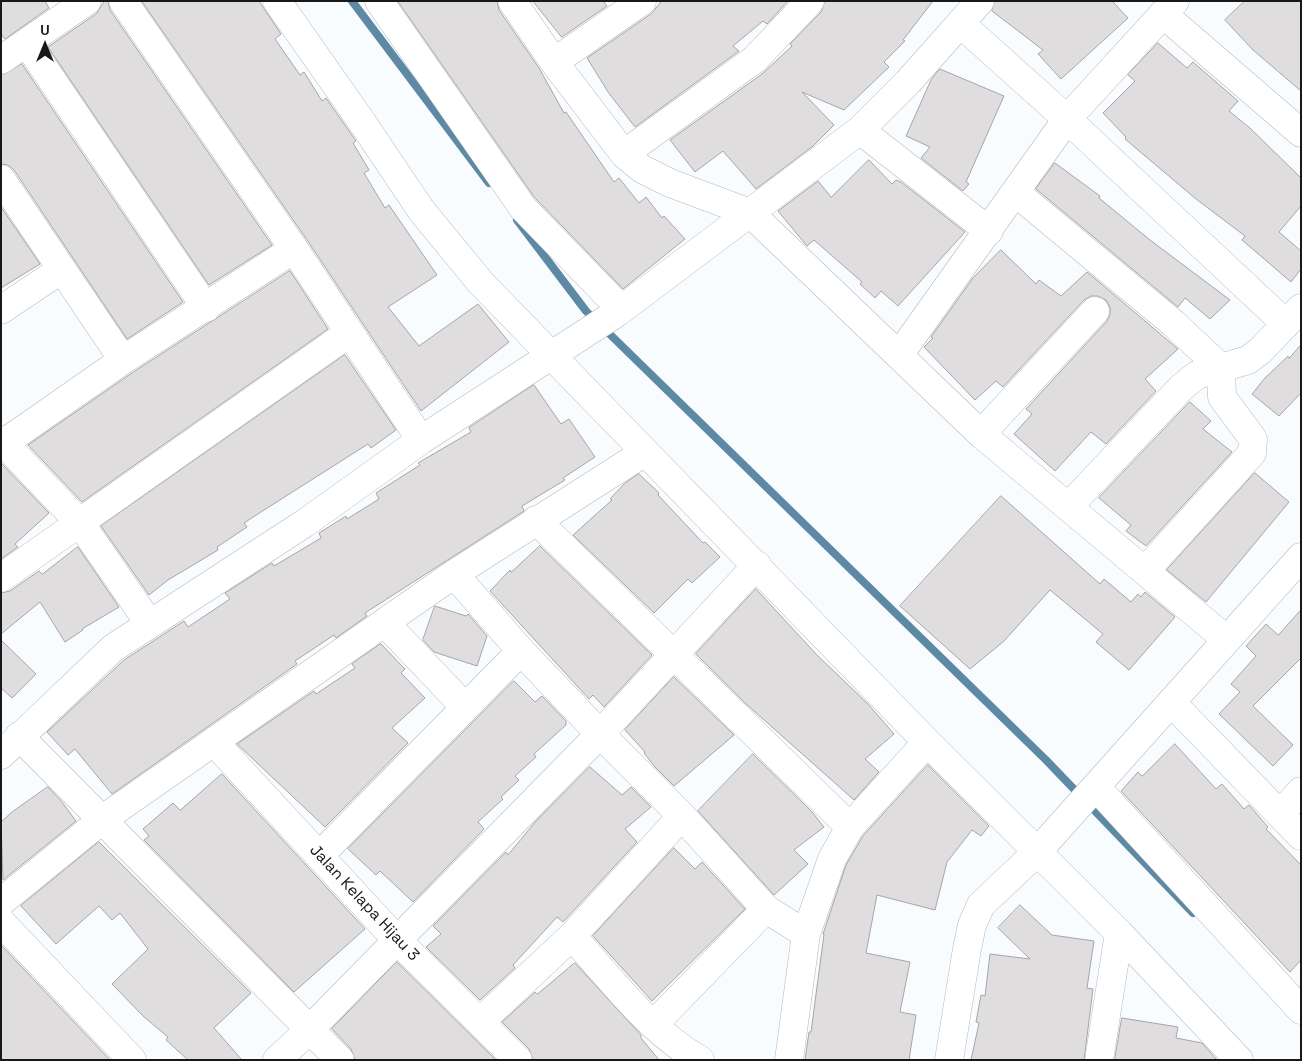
<!DOCTYPE html>
<html>
<head>
<meta charset="utf-8">
<style>
  body { margin:0 }
  #map { position:relative; width:1302px; height:1061px; overflow:hidden; background:#f9fcff; font-family:"Space Grotesk",sans-serif }
  canvas { display:block }
  .frame { position:absolute; inset:0; border:2px solid #171819; pointer-events:none }
  .north { position:absolute; left:20px; top:20px; width:50px; height:50px; -webkit-text-stroke:4px #fff; paint-order:stroke; rotate:0deg; font-size:14px; font-weight:700; line-height:20px; text-align:center; color:#171819 }
  .north::after { content:''; display:block; margin:auto; width:18px; height:22px; background:#171819; clip-path:polygon(50% 0,100% 100%,50% 72%,0 100%) }
</style>
</head>
<body>
<div id="map">
<canvas width="1302" height="1061"></canvas>
<div class="frame"></div>
<div class="north">U</div>
</div>
<script>
const g = document.querySelector('canvas').getContext('2d');
g.lineJoin = 'round';
function strokePath(path, color, width, dash) { g.strokeStyle = color; g.lineWidth = width; g.lineCap = dash ? 'butt' : 'round'; g.setLineDash(dash || []); g.stroke(path); }
function fill(path, color) { g.fillStyle = color; g.fill(path, 'evenodd'); }
function drawText(font, color, halo, rows, align = 'center') {
  g.font = font + ' "Space Grotesk",sans-serif'; g.lineWidth = 4; g.setLineDash([]); g.textBaseline = 'middle'; g.strokeStyle = halo; g.fillStyle = color; for (const [text, x, y, turn = 0] of rows) {
    g.save(); g.translate(x, y); g.rotate((+turn || 0) * Math.PI / 180); g.textAlign = isNaN(turn) ? turn : align; if (halo) g.strokeText(text, 0, 0); g.fillText(text, 0, 0); g.restore();
  }
}
strokePath(new Path2D(`
  M352 1 489 183
  M517 220 586 311 1046 760 1193 913`), '#5e89a4', 8);
const building = new Path2D(`
  M1 1H45L49 8 5 39 1 34Z
  M105 1H108L110 10 272 245 209 285 48 47 96 14Z
  M142 1H259L281 34 275 39 300 75 304 72 322 101 326 98 356 141 353 143 369 170 364 173 385 208 389 205 437 275 388 307 419 346 478 304 509 342 421 411 307 240Z
  M398 1H497L499 10 539 68 564 113 566 112 614 182 619 178 639 203 646 197 662 218 664 216 685 239 623 289 535 198Z
  M533 1H603L607 6 562 37Z
  M662 1H788L767 24 763 21 733 46 739 51 635 127 608 92 587 58 651 14Z
  M825 1H933L903 40 905 41 884 62 889 67 844 110 802 92 834 125 813 146 756 189 723 151 695 172 670 140 762 74 792 46 790 44 821 12Z
  M995 1H1112L1128 18 1061 79 1038 54 1043 50 992 11Z
  M1245 1H1301V91L1253 50 1225 20Z
  M1158 43 1187 68 1193 62 1238 101 1229 111 1250 128 1301 178V206L1279 232 1301 251V269L1291 282 1242 240 1245 236 1196 199 1125 139 1126 137 1103 113 1135 81 1128 75Z
  M22 64 183 302 127 339 14 170 8 165 1 164V75Z
  M940 69 1004 96 966 182 969 184 963 191 921 158 930 147 906 136 931 80Z
  M869 160 892 184 896 180 901 182 965 232 898 306 881 291 875 298 860 284 862 282 814 240 807 246 778 211 818 181 831 197Z
  M1055 163 1100 196 1099 198 1150 240 1230 300 1210 319 1185 298 1178 307 1036 189Z
  M1 207 40 264 1 288Z
  M1001 250 1036 284 1039 280 1061 296 1087 272 1178 349 1145 379 1156 391 1106 444 1091 432 1055 471 1014 434 1032 414 1026 409 1107 321 1110 315V307L1106 300 1098 296H1091L1084 300 1003 387 996 381 975 400 924 347 933 338 931 337 973 278Z
  M290 271 328 329 82 502 28 445 132 373Z
  M1301 345V393L1279 416 1252 394 1265 378 1288 356 1289 358Z
  M345 355 396 430 371 448 368 444 261 512 244 523 247 527 217 547 218 550 168 580 149 595 101 526Z
  M534 385 561 424 569 419 595 457 563 478 565 480 522 506 524 511 365 613 367 616 336 638 334 635 295 661 297 664 112 794 75 749 68 755 47 732 124 660 184 621 188 627 230 599 225 593 272 563 274 566 321 538 319 533 346 516 347 519 379 499 376 493 420 465 418 463 471 432 469 428Z
  M1190 402 1211 421 1203 429 1232 452 1146 546 1126 531 1131 525 1099 498Z
  M1 463 49 513 15 544 18 547 1 559Z
  M1255 473 1289 502 1206 602 1167 570Z
  M639 474 659 493 658 495 703 543 705 542 720 557 692 583 688 579 654 613 573 535 612 500 610 499 624 484Z
  M1001 496 1100 584 1104 579 1131 602 1138 594 1141 597 1145 592 1175 617 1129 670 1096 642 1103 634 1050 590 1004 641 970 669 900 606Z
  M540 546 652 655 604 707 593 695 589 699 490 591 510 570 511 572Z
  M78 547 119 607 82 629 83 630 65 642 40 602 1 634V593L10 591 39 571 42 574Z
  M756 589 817 655 868 704 894 734 865 759 879 772 854 800 745 703 696 654Z
  M435 606 466 616 468 614 487 636 477 666 434 652 423 640Z
  M1301 610V658L1253 706 1293 745 1273 766 1219 714 1240 692 1231 684 1256 656 1246 646 1266 624 1278 635Z
  M1 640 36 674 12 698 1 688Z
  M381 644 405 669 401 673 425 698 392 728 408 743 325 827 237 744 314 691 316 694 355 668 352 664Z
  M674 677 734 735 674 786 655 767 644 753 645 752 625 730Z
  M514 681 535 702 542 696 566 721V725L534 754 536 757 515 776 519 780 501 797 503 799 478 822 484 829 413 902 380 871 376 875 348 849Z
  M1175 744 1216 789 1222 784 1244 809 1249 805 1268 827 1266 829 1301 865V960L1290 972 1121 791 1138 772 1142 776Z
  M753 754 812 812 824 827 794 850 808 864 774 895 698 811Z
  M928 765 989 826 981 836 972 830 947 862 935 910 877 895 866 953 910 962 900 1012 916 1015 909 1060H805L809 1032H811L824 934H823L846 865 863 836Z
  M590 767 622 795 631 787 651 807 625 829 637 842 563 922 557 917 513 965 515 968 480 1000 426 947 441 934 433 926 506 852 508 855 536 821Z
  M222 774 365 929 294 992 144 840 149 836 143 829 173 803 180 810Z
  M48 787 62 802 76 821 3 880 1 822 12 812Z
  M99 842 251 993 214 1028 242 1060H188L166 1040 168 1037 144 1017 112 984 148 949 120 913 112 920 99 906 56 944 21 906Z
  M674 848 695 869 702 862 745 909 652 1001 593 936Z
  M1020 905 1052 935 1094 941 1087 988 1093 989 1084 1060H971L979 1023 976 1022 981 995 985 996 990 954 1030 959 998 928Z
  M1 945 110 1060H1Z
  M397 962 496 1060H355L351 1049 332 1029Z
  M575 963 641 1035V1038L659 1060H533L529 1049 502 1022 535 992 537 994Z
  M1122 1018 1178 1027 1176 1038 1202 1043 1217 1060H1115Z`);
fill(building, '#e0dddf');
strokePath(building, '#a7a4a7', 1);
const minor = new Path2D(`
  M123 1 294 249 421 440
  M277 1 362 122 421 210 481 283 927 742 1119 933 1239 1060
  M379 1 523 208 621 309
  M512 1 554 62 624 154 642 169 670 183 750 213 981 434 1227 640
  M1163 14 1301 133
  M961 24 1067 119 1286 324
  M27 43 206 308
  M1 60 87 1
  M554 62 642 1
  M860 130 989 231
  M624 154 755 59 810 1
  M1 179 123 360
  M1015 192 1173 323 1221 368 1222 397 1253 439 1252 453 1145 571
  M1 310 62 269
  M899 355 1067 119 1175 1
  M981 434 1095 311
  M1 440 80 523 149 623
  M4 443 123 360 294 249
  M1068 507 1182 387 1197 375 1248 360 1261 350 1301 308
  M536 520 850 827
  M454 574 521 651 600 734 682 816 766 909 806 934
  M1 578 349 333
  M385 623 465 707
  M1171 702 1301 836
  M19 736 340 1060
  M215 743 397 940 518 1060
  M1 755 113 648 305 523 421 440 618 312 860 130 908 82 980 1
  M1096 787 1301 1010
  M1280 814 1301 791
  M319 856 521 651
  M1 902 103 819 454 574 645 452
  M1 922 132 1060
  M572 936C612 980 648 1030 700 1060
  M480 1022 572 936 682 816
  M653 1025 766 909
  M277 1060 309 1030 600 734 757 565
  M789 1060 806 934 832 859 850 827 927 742
  M949 1060 967 949 972 925 981 905 1038 851 1301 557
  M1099 1060 1119 933`);
strokePath(minor, '#b5b8bb', 29);
strokePath(minor, '#fff', 28);
drawText('16px', '#171819', '#fff', [
  ["Jalan Kelapa Hijau 3",364,903,47]
]);
</script>
</body>
</html>
